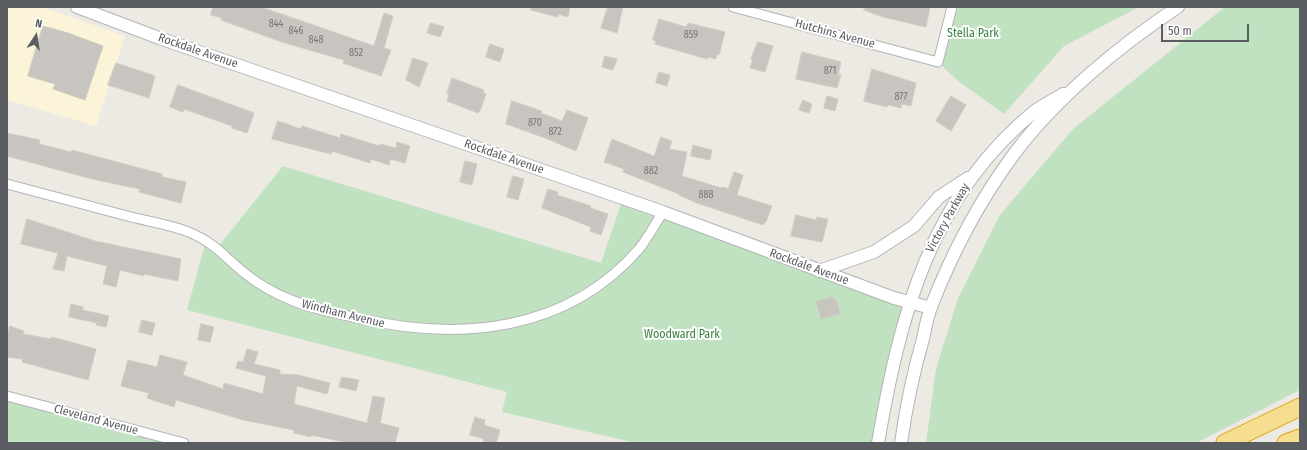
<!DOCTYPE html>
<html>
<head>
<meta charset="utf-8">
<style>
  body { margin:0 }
  #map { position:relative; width:1307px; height:450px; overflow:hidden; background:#eceae2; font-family:"Fira Sans Condensed",sans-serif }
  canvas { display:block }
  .frame { position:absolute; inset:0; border:8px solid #5a5d62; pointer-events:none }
  .north { position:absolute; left:16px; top:16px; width:40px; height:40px; -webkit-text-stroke:3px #fff; paint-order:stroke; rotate:12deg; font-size:11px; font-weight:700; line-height:16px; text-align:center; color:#5a5d62 }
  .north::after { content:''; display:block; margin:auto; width:14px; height:18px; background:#5a5d62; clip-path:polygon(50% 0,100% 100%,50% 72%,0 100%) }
  .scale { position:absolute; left:1161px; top:24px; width:88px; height:18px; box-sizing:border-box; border:2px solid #5a5d62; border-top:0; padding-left:5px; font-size:12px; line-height:14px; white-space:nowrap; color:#5a5d62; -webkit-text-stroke:3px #fff; paint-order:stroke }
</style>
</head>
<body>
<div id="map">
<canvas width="1307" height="450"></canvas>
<div class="frame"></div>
<div class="north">N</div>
<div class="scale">50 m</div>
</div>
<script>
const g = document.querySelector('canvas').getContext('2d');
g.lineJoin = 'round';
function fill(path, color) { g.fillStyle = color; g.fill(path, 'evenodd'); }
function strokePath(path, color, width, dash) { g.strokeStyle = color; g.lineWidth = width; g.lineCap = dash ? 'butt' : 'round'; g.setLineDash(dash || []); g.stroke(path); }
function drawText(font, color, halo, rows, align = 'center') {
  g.font = font + ' "Fira Sans Condensed",sans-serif'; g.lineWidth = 4; g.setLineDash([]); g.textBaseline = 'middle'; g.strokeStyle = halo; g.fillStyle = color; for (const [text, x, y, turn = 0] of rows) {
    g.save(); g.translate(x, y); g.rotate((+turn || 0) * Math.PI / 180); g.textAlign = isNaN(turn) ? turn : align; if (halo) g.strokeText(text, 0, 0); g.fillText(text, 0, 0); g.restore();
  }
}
fill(new Path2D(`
  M7 7H42L125 36 96 126 7 100Z`), '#fbf4d8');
fill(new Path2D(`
  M952 7H1139L1064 46 1004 114 958 81 938 62Z
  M1225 7H1300V390L1196 443H926L936 369 958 298 1000 215 1073 129Z
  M283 166 601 263 623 198 909 303 878 443H636L502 412 507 392 187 310 206 240 218 247Z
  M7 400 184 443H7Z`), '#c0e2c0');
const building = new Path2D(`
  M213 7H261L374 46 384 13 393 16 384 48 391 50 381 76 343 63 344 60 285 43 221 20 222 18 211 15Z
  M532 7H570L568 17 559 14 558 17 531 10Z
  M608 7H623L617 33 601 28Z
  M865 7H930L926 27 883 17 864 10Z
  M659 19 686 27 688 23 725 32 719 55 717 54 716 59 708 57 707 59 655 44 656 41 653 40Z
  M431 23 444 27 440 37 427 33Z
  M43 26 68 33 103 46 85 100 53 89 55 84 28 76Z
  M758 42 773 46 765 72 750 68 753 59H751Z
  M490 44 504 49 500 62 486 57Z
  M802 52 841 62 838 75H841L837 88 796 79Z
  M605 56 617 59 613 70 602 67Z
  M413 58 428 63 419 87 406 80Z
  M116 63 155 76 149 98 108 85Z
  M872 69 916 83 911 106 902 104 901 108 888 105 887 107 864 101Z
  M659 72 670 75 667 86 656 83Z
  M452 78 484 90 483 93 486 94 480 111 478 113 447 101 449 94H447Z
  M178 85 254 113 247 133 232 128V126L184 109 183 112 170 107Z
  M827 96 838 99 835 111 824 108Z
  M951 96 966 105 951 131 936 121Z
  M803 100 812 104 809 113 799 110Z
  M512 101 542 111 541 113 562 121 567 110 588 118 576 151 545 138 506 124Z
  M278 121 301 129 302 126 340 138 341 134 379 146 380 144 396 148 397 142 410 146 405 163 390 159 389 165 371 159 370 163 332 151 331 154 272 139Z
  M7 133 40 140 39 144 71 152 72 150 162 174V177L186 182 181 203 139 192 140 189 92 179 7 156Z
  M661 137 672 141 669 149 687 152 682 176 721 188 724 187 728 189 734 172 743 175 737 195 772 206 766 222H765L763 225 697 203 679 195V194L623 172 624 169 604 162 612 139 654 156Z
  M693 145 712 150 710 160 691 156Z
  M465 161 477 164 472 185 460 182Z
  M513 176 524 179 518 200 507 197Z
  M548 189 558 192 557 195 591 206 590 208 608 214 601 235 590 231 591 227 542 208Z
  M796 215 816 220 817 217 828 219 822 242 791 236Z
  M27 219 95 241 181 259 178 281 144 274V276L120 270 116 287 103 284 107 266 67 256 64 271 53 269 58 253 21 244Z
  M833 297V299H836L840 314 821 319 816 302Z
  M71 304 83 307V310L109 316 106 327 96 325 97 323 69 317Z
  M142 320 155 323 152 335 139 332Z
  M201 324 214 327 210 342 198 340Z
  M10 326 24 331 23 334 51 339 52 337 96 349 88 380 22 362 23 359 7 357V339Z
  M247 349 258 352 254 364 280 370V374L298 375 330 383 327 394 297 386 294 404 367 423 373 396 385 398 380 423 399 428 395 443H349L311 435V437L294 433V430L243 420 176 400 174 407 147 398 149 393 121 386 128 360 157 367 160 355 187 362 183 375 223 389 224 383 263 394 266 376 236 368 238 361 243 362Z
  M342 377 359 380 356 391 339 387Z
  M475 417 485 420 484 425 500 430 496 443H483L484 439 470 435Z`);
fill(building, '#c8c4bf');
strokePath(building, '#d0ccc1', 1);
const minor = new Path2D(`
  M733 7 938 62 952 7
  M7 184C48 195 90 206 131 217 151 222 173 225 191 233 217 244 226 259 247 275 260 285 276 294 291 300 312 309 336 313 358 318 459 342 567 332 639 249 648 238 655 224 663 212
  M7 396 184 443`);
const tertiary = new Path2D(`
  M77 7 159 38 663 212 894 298 931 308
  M819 271 874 252 914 226 939 197 968 178
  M878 443C900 316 930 196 1035 111 1043 105 1054 100 1063 94
  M901 443C906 408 913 373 923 339 925 329 927 318 931 307 952 253 980 200 1014 154 1056 98 1120 45 1178 7`);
const motorway = new Path2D(`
  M1225 443 1300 407
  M1286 443 1300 438`);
strokePath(minor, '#b2b4b8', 11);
strokePath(tertiary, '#b2b4b8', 14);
strokePath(motorway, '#dfa20f', 19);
strokePath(minor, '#fff', 9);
strokePath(tertiary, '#fff', 12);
strokePath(motorway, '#f5de90', 17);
drawText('10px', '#767779', null, [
  ["844",276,24],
  ["846",296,31],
  ["859",691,35],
  ["848",316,40],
  ["852",356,53],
  ["871",830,71],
  ["877",901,97],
  ["870",535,123],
  ["872",555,132],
  ["882",651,171],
  ["888",706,195]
]);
drawText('12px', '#5a5d62', '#fff', [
  ["Hutchins Avenue",835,34,15],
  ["Rockdale Avenue",198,51,19],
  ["Rockdale Avenue",504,157,19],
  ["Victory Parkway",948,218,-61],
  ["Rockdale Avenue",809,267,20],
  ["Windham Avenue",343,314,14],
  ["Cleveland Avenue",96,420,15]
]);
drawText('12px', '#3a813f', '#fff', [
  ["Stella Park",973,34],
  ["Woodward Park",682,335]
]);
</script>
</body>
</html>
